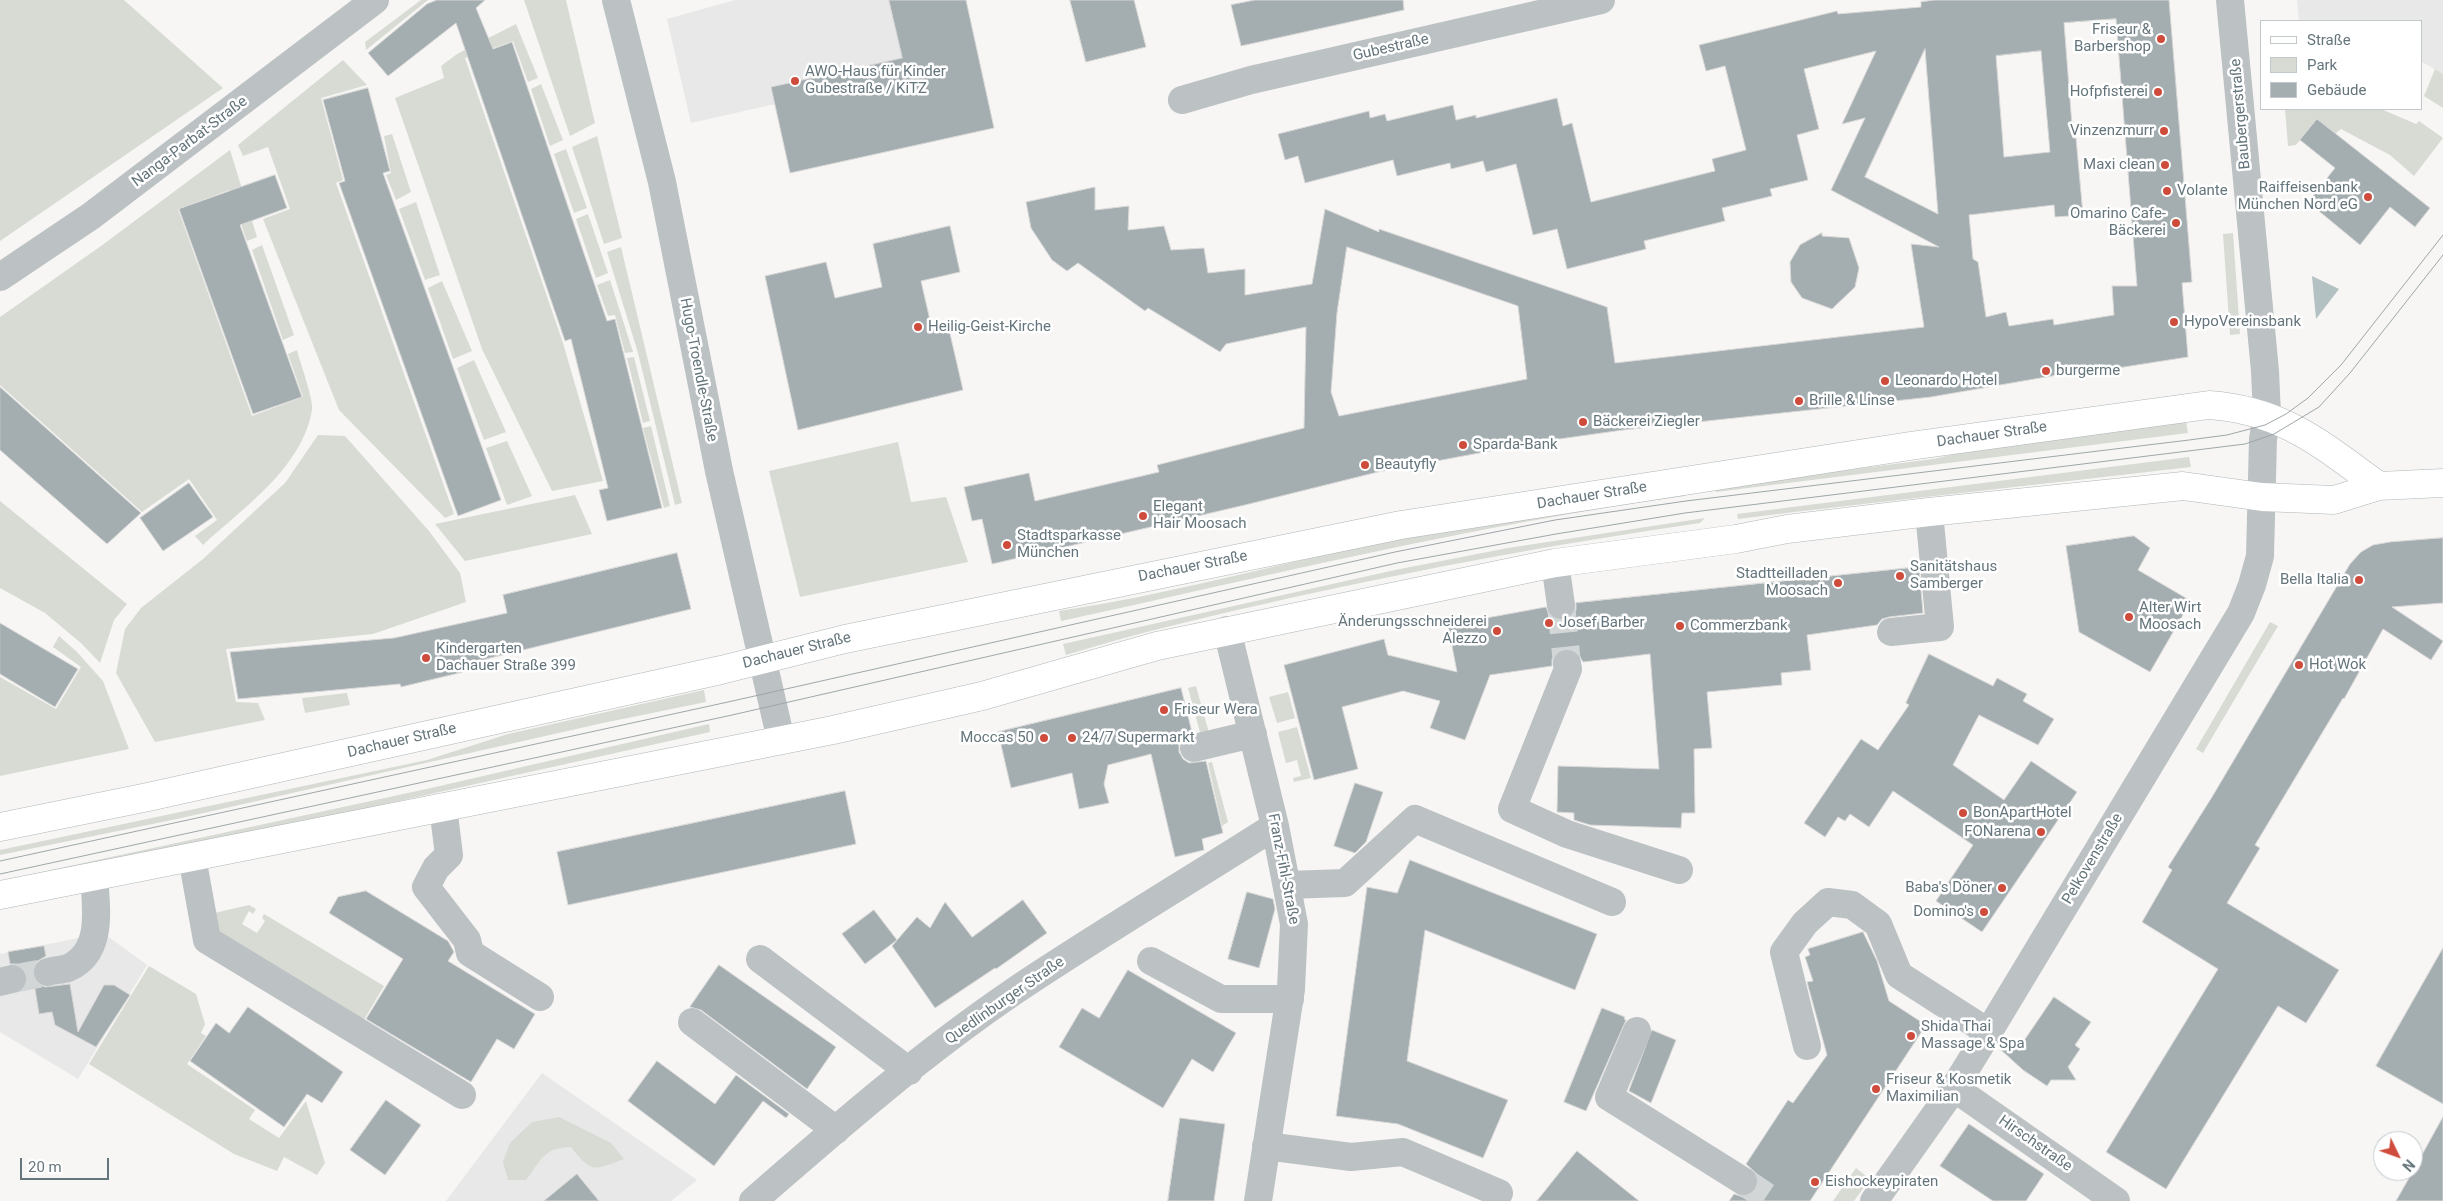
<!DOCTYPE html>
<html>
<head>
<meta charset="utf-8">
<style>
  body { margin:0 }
  #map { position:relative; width:2443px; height:1201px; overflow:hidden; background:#f7f6f4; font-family:Roboto,sans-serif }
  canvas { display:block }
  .legend { position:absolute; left:2260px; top:20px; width:162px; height:90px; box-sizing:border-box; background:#fff; border:1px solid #c1c8cb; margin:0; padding:6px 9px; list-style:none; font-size:15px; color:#65757c }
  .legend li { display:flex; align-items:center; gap:10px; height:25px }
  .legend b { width:25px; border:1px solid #c1c8cb }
  .north { position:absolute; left:2373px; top:1131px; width:50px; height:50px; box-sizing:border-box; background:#fff; border:1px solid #c1c8cb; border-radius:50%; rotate:132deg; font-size:14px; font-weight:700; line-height:20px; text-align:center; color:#65757c }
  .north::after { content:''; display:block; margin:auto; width:18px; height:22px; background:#cf4b3b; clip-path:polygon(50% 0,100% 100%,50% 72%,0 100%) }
  .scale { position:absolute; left:20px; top:1158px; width:89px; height:22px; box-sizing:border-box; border:2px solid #65757c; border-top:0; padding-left:6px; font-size:15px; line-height:18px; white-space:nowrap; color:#65757c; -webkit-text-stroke:4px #fff; paint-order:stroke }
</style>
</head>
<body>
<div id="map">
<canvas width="2443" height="1201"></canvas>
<ul class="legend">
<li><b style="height:6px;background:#fff"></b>Straße</li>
<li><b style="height:14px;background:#d7dbd4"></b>Park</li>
<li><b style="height:14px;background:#a4adb0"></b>Gebäude</li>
</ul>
<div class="north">N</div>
<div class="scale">20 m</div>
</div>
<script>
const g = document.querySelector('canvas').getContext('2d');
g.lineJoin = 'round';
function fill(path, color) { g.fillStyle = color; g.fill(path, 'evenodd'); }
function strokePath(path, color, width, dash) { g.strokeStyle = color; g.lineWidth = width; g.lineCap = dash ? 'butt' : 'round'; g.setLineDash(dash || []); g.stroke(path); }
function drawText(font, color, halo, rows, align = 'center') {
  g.font = font + ' Roboto,sans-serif'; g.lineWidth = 5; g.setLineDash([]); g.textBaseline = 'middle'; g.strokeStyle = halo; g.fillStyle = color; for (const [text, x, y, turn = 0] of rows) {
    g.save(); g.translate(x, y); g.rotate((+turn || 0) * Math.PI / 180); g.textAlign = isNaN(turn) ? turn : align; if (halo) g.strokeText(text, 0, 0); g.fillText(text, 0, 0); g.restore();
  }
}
fill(new Path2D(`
  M735 0H889L902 58 775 104 691 123 667 19Z
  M2297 0H2443V74L2422 62V21H2299Z
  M103 933 147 965 78 1079 0 1032V954Z
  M542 1073 697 1180 671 1201H446Z`), '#e7e8e7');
fill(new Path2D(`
  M0 0H124L223 88 0 241Z
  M421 0H428L366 50 365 42Z
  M524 0H566L595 123 570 136Z
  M516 24 538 78 528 82 513 41 465 58 563 343 603 481 552 491 482 349 395 98 444 78 441 66 457 54Z
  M343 60 367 85 321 98 343 180 336 183 454 514 445 518 339 410 263 219 290 209 268 147 243 156 238 145Z
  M2435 69 2443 74V108L2424 96Z
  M541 84 563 140 550 146 531 89Z
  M2285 109H2381L2416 124 2419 121 2443 138 2414 176 2390 155 2341 129 2335 134 2317 119 2296 145 2288 146Z
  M392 134 411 192 396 200 386 175 391 173 384 136Z
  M597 136 622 238 604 244 572 147Z
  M566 149 587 208 574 213 554 154Z
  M230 150 257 237 247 241 229 190 178 209 252 416 303 397 288 354 297 350C300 362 314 401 312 410 302 468 244 507 203 545L195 536 217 520 189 479 142 512 0 385V317L101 246Z
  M416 202 440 275 425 280 399 209Z
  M588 214 608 273 596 278 576 219Z
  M2233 233 2240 334 2230 335 2223 234Z
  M262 245 294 335 283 340 252 250Z
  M621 247 682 503 675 505 638 353 607 252Z
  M610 280 633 352 625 353 615 315 608 316 597 285Z
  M442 281 472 351 453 359 428 288Z
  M634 357 650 421 643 423 627 358Z
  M474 360 506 432 484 440 457 368Z
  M2186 421 2188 433 1716 492 1715 487 1933 459 1968 451Z
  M651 426 670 506 664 508 643 428Z
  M318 435 345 436 429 531 460 573 466 602 373 634 226 649 236 702 258 703 265 720 155 742 116 673 125 629 141 608 203 559 285 483Z
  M507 441 532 496 507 505 486 448Z
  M898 442 911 502 946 497 968 562 800 597 769 471Z
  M2189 457 2191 467C2040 485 1888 500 1738 519L1737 514Z
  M1685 491V496C1474 525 1268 576 1061 621L1059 611C1166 595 1269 566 1375 544 1477 522 1581 507 1685 491Z
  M575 495 592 534 465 561 435 524Z
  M0 501 127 604 114 620 100 663 82 644 45 613 0 588Z
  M1705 518 1700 523C1562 543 1426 568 1290 598 1215 615 1140 632 1066 655L1063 644 1395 570 1508 548Z
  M2270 622 2278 626 2203 753 2196 749Z
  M59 636 77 652 103 681 129 749 0 776V677L56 709 81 667 53 647Z
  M1196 686 1209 733 1201 736 1188 688Z
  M704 690 706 702 603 723 177 819 0 855V850L427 760 508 734Z
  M1288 692 1295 718 1277 723 1269 697Z
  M347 693 350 705 305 713 302 698Z
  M709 724 710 732 237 837 0 886V881L431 788Z
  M1297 727 1311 778 1294 782 1293 778 1301 776 1297 760 1286 763 1278 732Z
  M1212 762 1228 822 1222 826 1208 763Z
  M249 905 256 909 253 914 249 911 242 924 257 933 265 921 262 918 264 914 384 986 362 1023 222 936 212 927 210 914Z
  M149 966 196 994 205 1024 201 1033 206 1036 187 1064 255 1110 249 1119 279 1138 306 1101 325 1163 317 1175 284 1157 277 1171 234 1154 89 1064Z
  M559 1117 611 1143 624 1159C594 1170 592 1174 571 1147 542 1148 542 1160 526 1180H508L503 1162 510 1143 532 1122Z
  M1856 1168 1870 1179 1854 1201H1833Z`), '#d7dbd4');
fill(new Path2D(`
  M2312 276 2339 289 2316 319Z`), '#b4c1c3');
const building = new Path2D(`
  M437 0H485L476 8 493 49 512 42 607 321 615 319 662 508 607 521 599 490 608 488 571 339 565 341 456 23 388 76 368 53 427 4Z
  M889 0H966L994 128 790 173 771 87 902 58Z
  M1070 0H1134L1146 47 1086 62Z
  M1255 0H1403L1404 10 1241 46 1231 5Z
  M1935 0H2169L2192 282 2182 283 2188 357 2092 372V369L1931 397 1623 430 1538 442 1378 472 1245 505 992 564 982 519 972 521 964 487 1029 473 1035 501 1159 472 1157 465 1304 428 1306 327 1226 344 1220 352 1148 308 1145 311 1078 263 1067 271 1052 260 1031 228 1026 202 1095 187V210L1129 206 1128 230 1164 226 1171 250 1204 248 1208 273 1245 269V295L1312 284 1325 209 1379 232V229L1607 307 1615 363 1924 327 1911 244 1939 247 1831 190 1865 118 1842 124 1876 51 1804 69 1819 129 1797 135 1808 180 1770 189 1772 196 1722 208 1725 221 1644 241 1646 249 1567 269 1557 229 1533 235 1516 164 1486 172 1483 161 1451 169 1450 163 1397 176 1393 160 1305 183 1298 156 1285 160 1278 134 1369 111 1370 118 1385 114 1387 121 1453 105 1456 120 1476 115V118L1557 98 1563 126 1572 123 1591 202 1715 171 1712 159 1746 150 1725 66 1706 71 1699 45 1837 11 1838 14 1921 7V2ZM2116 19 2137 286H2112L2114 315 2054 325 2053 319 2009 326 2006 312 1986 317 1978 262 1973 259 1969 215 2054 205 2055 217 2083 215 2076 138H2073L2064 23ZM1925 49 1938 214 1865 177ZM2041 51 2050 152 2004 157 1996 56ZM1347 247 1518 306 1527 379 1339 416 1331 392 1337 313Z
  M368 88 390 171 383 173 501 500 458 516 339 183 345 181 323 100Z
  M2317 119 2430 208 2415 227 2390 207 2360 245 2308 202 2335 168 2300 140Z
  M275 175 287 208 240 225 302 397 253 414 179 209Z
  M950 226 960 272 921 281 932 329 948 325 963 390 798 430 765 276 826 262 835 298 882 287 873 244Z
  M1822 233V236L1849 238 1859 268 1855 287 1832 309 1802 298 1791 282 1790 262 1800 245Z
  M0 387 141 513 107 544 0 450Z
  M189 483 213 517 163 551 140 518Z
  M2134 536 2150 548 2138 570 2191 601 2150 672 2079 632 2066 546Z
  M2443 538V603L2392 607 2443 641 2431 660 2383 629 2344 699 2343 698 2255 845 2260 848 2227 903 2339 970 2306 1023 2278 1006 2166 1189 2106 1152 2218 969 2142 922 2172 870 2168 867 2212 797 2350 564 2361 552 2373 545 2390 542Z
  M677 553 691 609 486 659 488 666 401 687 400 684 238 699 230 652 394 638 507 613 503 595Z
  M1919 567 1923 613 1889 617 1882 619 1877 625 1807 635 1811 670 1781 673 1782 685 1707 692 1712 748 1694 749 1695 813H1682L1681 828 1590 825 1574 820V813L1557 812 1558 766 1659 769 1650 654 1583 662 1578 653 1572 649H1564L1556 653 1552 659V666L1490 675 1465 740 1430 728 1440 701 1403 691 1342 707 1358 769 1314 780 1284 665 1384 639 1388 655 1457 672 1448 625 1546 607 1549 615 1556 620H1563L1571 617 1576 610V603Z
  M0 623 78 669 55 707 0 674Z
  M1929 654 1993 686 1997 678 2027 694 2023 701 2054 719 2038 745 1979 715 1953 765 2004 800 2031 761 2077 792 1982 932 1936 901 1973 845 1893 791 1869 827 1850 814 1845 821 1838 817 1825 837 1804 823 1861 739 1878 750 1909 705 1906 703Z
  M1181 688 1192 732 1183 737 1179 744V752L1183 759 1189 763 1206 761 1223 833 1202 839 1204 850 1175 857 1151 754 1108 765 1104 784 1109 803 1079 809 1072 773 1011 788 998 732Z
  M1355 783 1383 792 1366 842 1355 853 1334 846Z
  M845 791 856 844 568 905 557 852Z
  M1410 860 1597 934 1575 990 1425 930 1407 1061 1508 1100 1483 1158 1398 1124 1336 1116 1367 887 1397 893Z
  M366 891 448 941 454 952 448 961 535 1014 514 1049 497 1039 471 1082 366 1019 403 959 329 913 338 897Z
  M1247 892 1273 899 1275 909 1259 968 1228 959Z
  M1023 900 1047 933 996 969 995 968 935 1008 892 946 917 917 930 928 945 902 972 937Z
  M874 910 897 940 865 964 842 934Z
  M1863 932 1877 961 1889 1001 1926 1025 1810 1201H1729L1734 1194 1743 1197 1751 1195 1756 1190 1759 1182 1757 1174 1746 1164 1788 1100 1793 1103 1827 1055 1807 982 1813 981 1805 957 1810 955 1808 949Z
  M44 946 46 956 36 962 33 969V977L38 984 45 987 70 984 78 1032 104 985H114L130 995 96 1047 55 1025 52 1012 39 1014 34 983 27 984V976L24 969 17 964H10L8 952Z
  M2443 948V1104L2376 1066Z
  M719 965 836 1047 807 1089 701 1010 690 1007Z
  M1128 970 1236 1033 1213 1072 1192 1059 1163 1108 1059 1047 1082 1008 1099 1018Z
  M2054 997 2091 1022 2075 1045 2080 1049 2068 1067 2076 1080H2051L2047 1086 2023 1070 2000 1049 2025 1039Z
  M248 1007 343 1072 322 1103 307 1094 284 1127 190 1061 216 1023 229 1033Z
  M1602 1008 1625 1017 1624 1019 1626 1020 1586 1111 1564 1102Z
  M1652 1030 1676 1040 1651 1103 1629 1091Z
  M657 1061 715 1104 736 1075 789 1114 786 1118 763 1101 714 1166 628 1101Z
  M386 1100 421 1125 385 1175 350 1150Z
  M2443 1117V1201H2396L2413 1171Z
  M1180 1118 1225 1124 1214 1201H1168Z
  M1969 1124 2044 1174 2026 1201H1993L1940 1166Z
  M1577 1151 1639 1201H1537Z
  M577 1174 599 1201H544Z`);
fill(building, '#a4adb0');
strokePath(building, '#d8d8d7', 1);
strokePath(new Path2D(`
  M1561 605 1567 664
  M12 979 48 972
  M1743 1181 1773 1201`), '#d2d6d6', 28, [28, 14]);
const major = new Path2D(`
  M0 827 148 797 721 670 845 639 1401 525 1910 446 2209 405C2283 410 2322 445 2379 486
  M0 895 833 730 982 696 1157 646 1555 563 1736 539 1787 529 1929 512 2183 486 2262 497 2334 500 2379 486 2443 483`);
strokePath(major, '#b0b5b8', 29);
strokePath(new Path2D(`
  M616 0 662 182 719 471 781 740
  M1182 100 1251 80 1601 0
  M0 277 91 216 375 0
  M1555 563 1561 605
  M1227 630 1275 826 1294 924 1291 989 1258 1201
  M1891 632 1940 627 1929 512
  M1567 664 1568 669 1512 809 1567 834 1679 870
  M1194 748 1253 734
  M443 807 449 855 436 868 426 887 467 940 470 953 540 997
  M192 857 207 940 462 1095
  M1287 885 1345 883 1415 819 1612 902
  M760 959 909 1071
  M1151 961 1221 999H1290
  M48 972C54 970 62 970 68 968 104 952 96 908 94 876
  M0 982 12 979
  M692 1022 836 1130
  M1637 1031 1609 1097 1743 1181
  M1807 1046 1784 952 1805 923 1828 902 1852 905 1878 924 1899 975 1988 1032
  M1954 1088 2116 1201
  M1266 1146 1351 1157 1403 1152 1499 1193
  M753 1201C838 1127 923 1053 1016 990 1101 933 1189 881 1275 826
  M1874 1201 1954 1088 1991 1028 2241 613 2252 585 2260 556 2263 439 2267 415 2265 371 2230 0`), '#bcc1c3', 28);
strokePath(major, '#fff', 28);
strokePath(new Path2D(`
  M0 861 728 702 1395 552 1555 520 1686 501 2189 440 2227 435 2265 425 2286 414 2308 398 2341 365 2443 235
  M0 874 732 715 1397 563 1556 534 1685 513 2245 444 2274 434 2319 407 2350 373 2443 255`), '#9ea6a9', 1);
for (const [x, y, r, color] of [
  [2161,39,5,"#cf4b3b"],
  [795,81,5,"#cf4b3b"],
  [2158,92,5,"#cf4b3b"],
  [2164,131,5,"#cf4b3b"],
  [2165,165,5,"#cf4b3b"],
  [2167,191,5,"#cf4b3b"],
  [2368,197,5,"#cf4b3b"],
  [2176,223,5,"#cf4b3b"],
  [2174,322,5,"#cf4b3b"],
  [918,327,5,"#cf4b3b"],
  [2046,371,5,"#cf4b3b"],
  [1885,381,5,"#cf4b3b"],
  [1799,401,5,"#cf4b3b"],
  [1583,422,5,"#cf4b3b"],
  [1463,445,5,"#cf4b3b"],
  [1365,465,5,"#cf4b3b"],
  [1143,516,5,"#cf4b3b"],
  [1007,545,5,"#cf4b3b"],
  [1900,576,5,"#cf4b3b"],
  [2359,580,5,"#cf4b3b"],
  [1838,583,5,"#cf4b3b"],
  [2129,617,5,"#cf4b3b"],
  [1549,623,5,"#cf4b3b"],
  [1680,626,5,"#cf4b3b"],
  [1497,631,5,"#cf4b3b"],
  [426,658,5,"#cf4b3b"],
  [2299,665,5,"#cf4b3b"],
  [1164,710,5,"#cf4b3b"],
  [1044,738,5,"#cf4b3b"],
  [1072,738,5,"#cf4b3b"],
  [1963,813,5,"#cf4b3b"],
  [2041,832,5,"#cf4b3b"],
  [2002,888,5,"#cf4b3b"],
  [1984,912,5,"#cf4b3b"],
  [1911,1036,5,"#cf4b3b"],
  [1876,1089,5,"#cf4b3b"],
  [1815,1182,5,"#cf4b3b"]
]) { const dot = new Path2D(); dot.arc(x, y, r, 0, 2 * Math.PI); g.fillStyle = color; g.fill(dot); strokePath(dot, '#fff', 2); }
drawText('15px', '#65757c', '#fff', [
  ["Friseur &",2151,30,"right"],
  ["Barbershop",2151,47,"right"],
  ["AWO-Haus für Kinder",805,72],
  ["Gubestraße / KiTZ",805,89],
  ["Hofpfisterei",2148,92,"right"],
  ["Vinzenzmurr",2154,131,"right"],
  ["Maxi clean",2155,165,"right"],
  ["Raiffeisenbank",2358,188,"right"],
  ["München Nord eG",2358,205,"right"],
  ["Volante",2177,191],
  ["Omarino Cafe-",2166,214,"right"],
  ["Bäckerei",2166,231,"right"],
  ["HypoVereinsbank",2184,322],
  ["Heilig-Geist-Kirche",928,327],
  ["burgerme",2056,371],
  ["Leonardo Hotel",1895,381],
  ["Brille & Linse",1809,401],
  ["Bäckerei Ziegler",1593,422],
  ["Sparda-Bank",1473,445],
  ["Beautyfly",1375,465],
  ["Elegant",1153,507],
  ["Hair Moosach",1153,524],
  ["Stadtsparkasse",1017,536],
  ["München",1017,553],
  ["Sanitätshaus",1910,567],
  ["Samberger",1910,584],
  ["Stadtteilladen",1828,574,"right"],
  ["Moosach",1828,591,"right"],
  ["Bella Italia",2349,580,"right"],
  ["Alter Wirt",2139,608],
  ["Moosach",2139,625],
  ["Änderungsschneiderei",1487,622,"right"],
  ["Alezzo",1487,639,"right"],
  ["Josef Barber",1559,623],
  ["Commerzbank",1690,626],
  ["Kindergarten",436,649],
  ["Dachauer Straße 399",436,666],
  ["Hot Wok",2309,665],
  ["Friseur Wera",1174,710],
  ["Moccas 50",1034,738,"right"],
  ["24/7 Supermarkt",1082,738],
  ["BonApartHotel",1973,813],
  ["FONarena",2031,832,"right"],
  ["Baba's Döner",1992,888,"right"],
  ["Domino's",1974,912,"right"],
  ["Shida Thai",1921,1027],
  ["Massage & Spa",1921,1044],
  ["Friseur & Kosmetik",1886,1080],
  ["Maximilian",1886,1097],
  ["Eishockeypiraten",1825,1182]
], 'left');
drawText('15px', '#65757c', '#fff', [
  ["Gubestraße",1391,48,-13],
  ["Baubergerstraße",2241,114,-95],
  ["Nanga-Parbat-Straße",190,142,-37],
  ["Hugo-Troendle-Straße",698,370,79],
  ["Dachauer Straße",1992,435,-8],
  ["Dachauer Straße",1592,496,-9],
  ["Dachauer Straße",1193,567,-11],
  ["Dachauer Straße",797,651,-14],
  ["Dachauer Straße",402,741,-13],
  ["Pelkovenstraße",2093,859,-59],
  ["Franz-Fihl-Straße",1283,869,79],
  ["Quedlinburger Straße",1005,1001,-35],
  ["Hirschstraße",2035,1144,35]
]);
</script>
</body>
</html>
